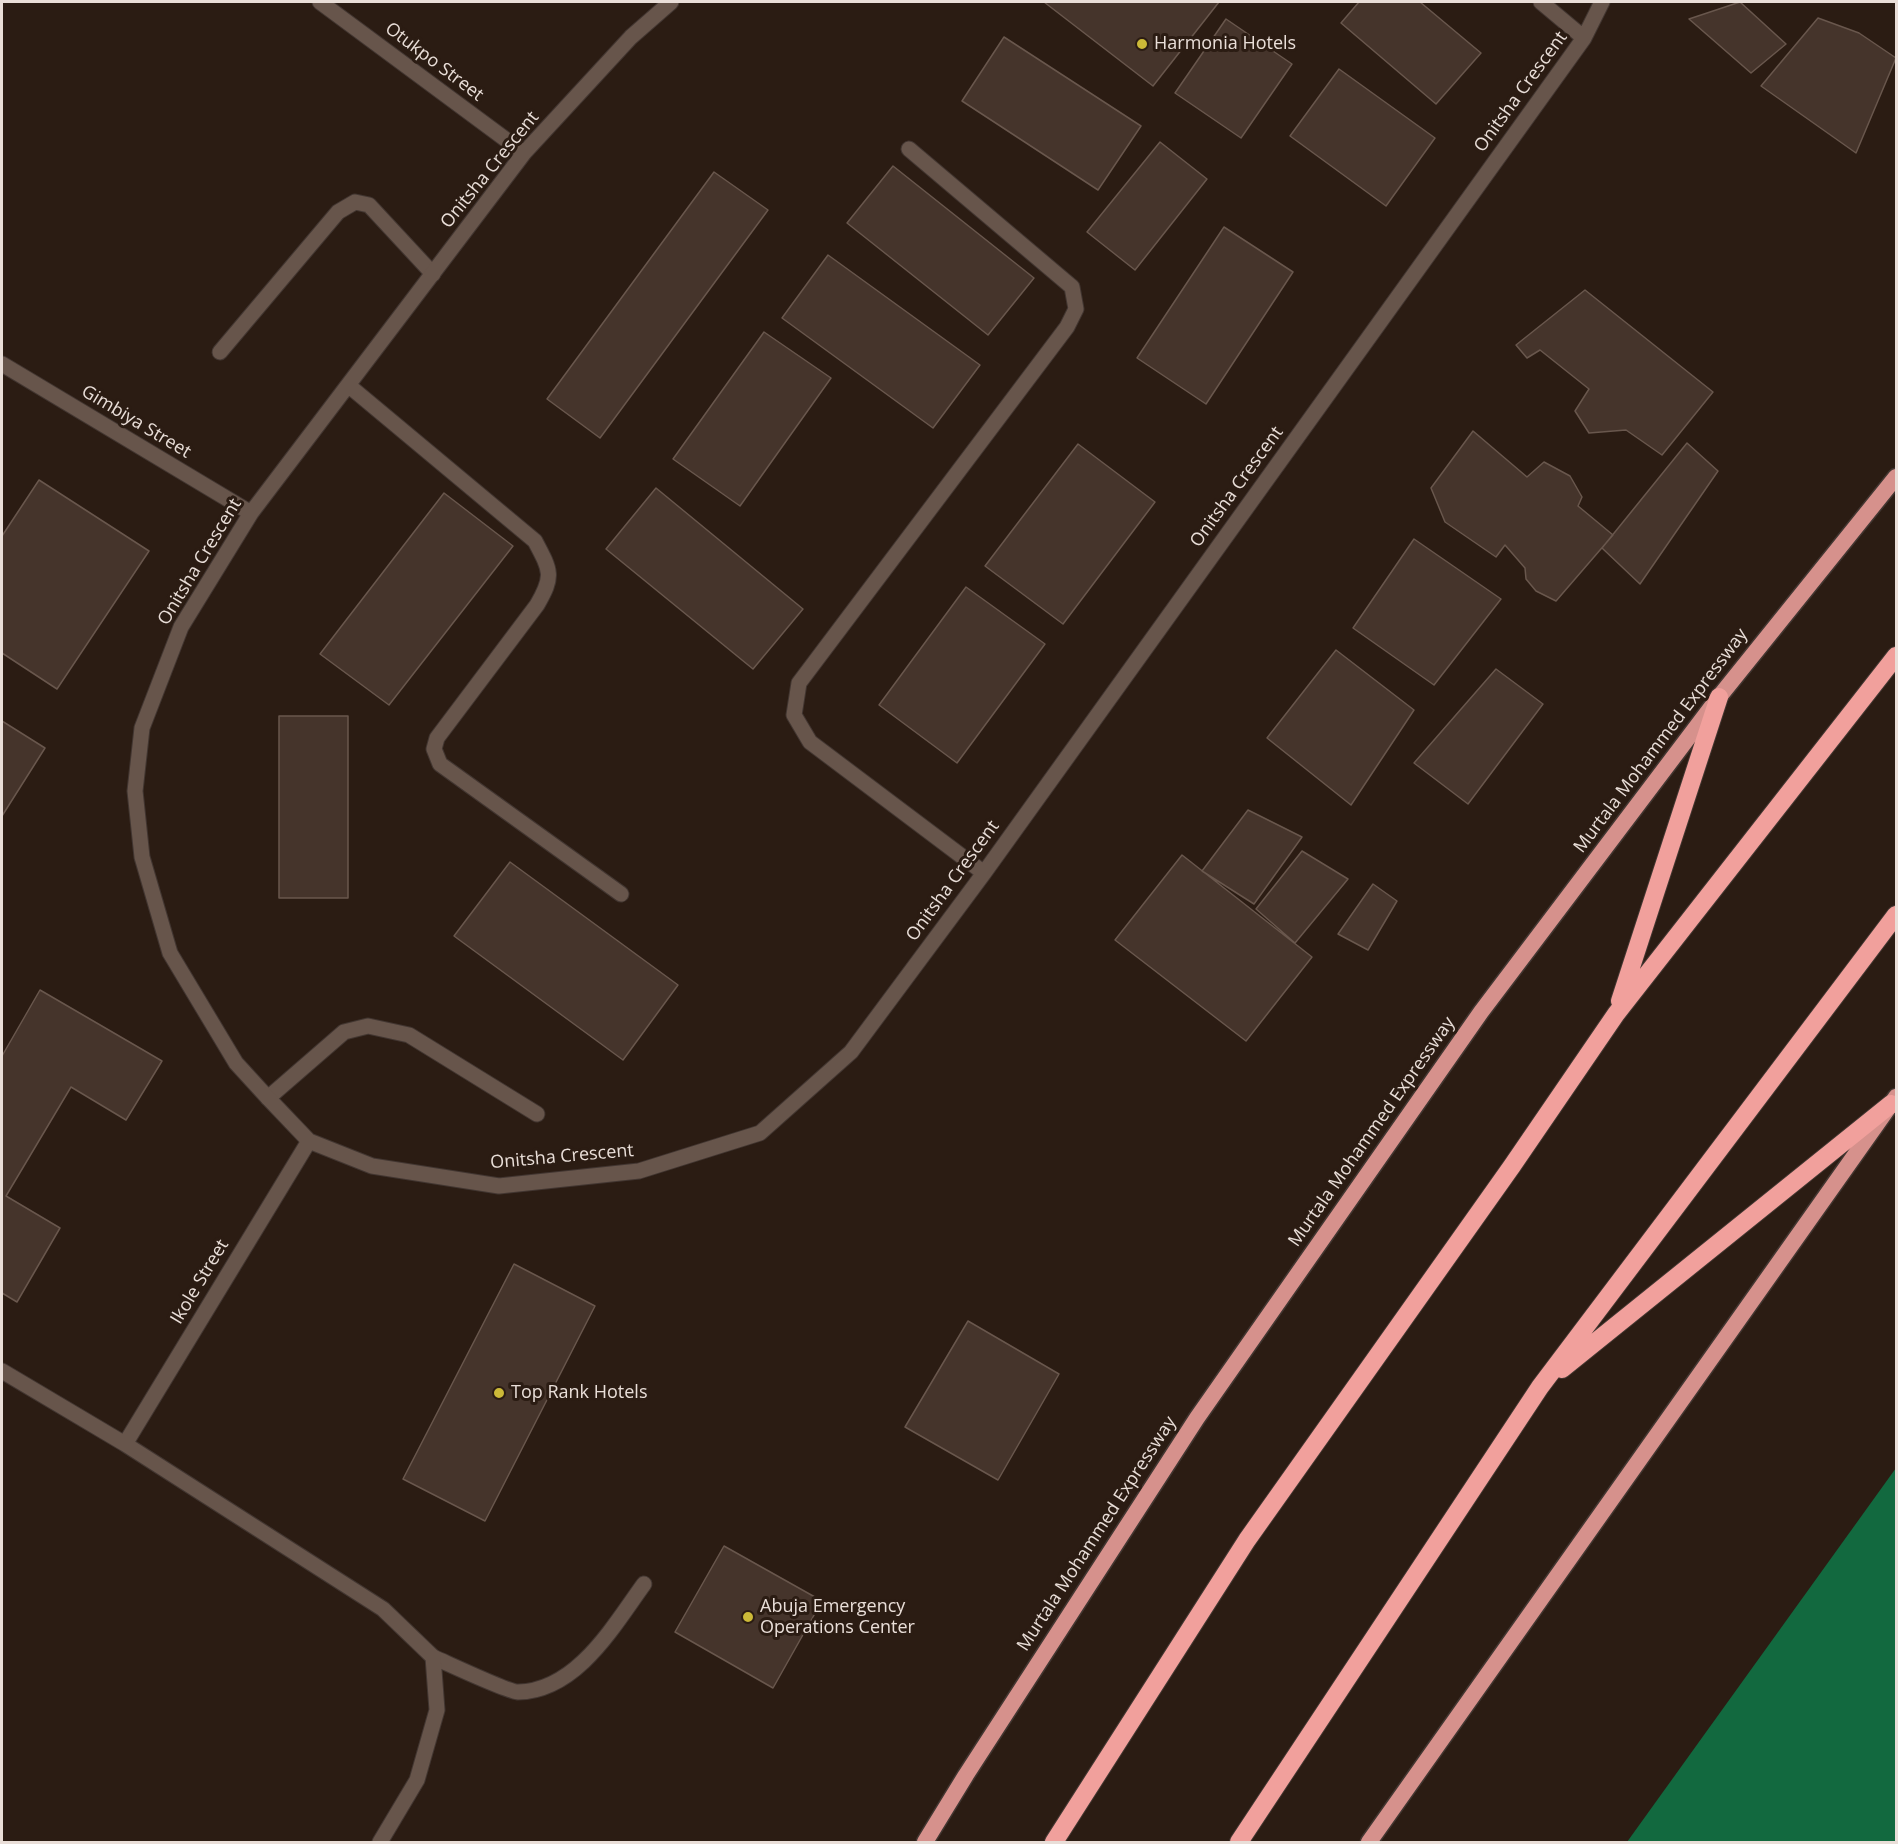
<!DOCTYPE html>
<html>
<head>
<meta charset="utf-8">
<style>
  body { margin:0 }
  #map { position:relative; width:1898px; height:1844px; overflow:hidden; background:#2b1c13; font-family:"Open Sans",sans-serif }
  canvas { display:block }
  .frame { position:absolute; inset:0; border:3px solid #e9ded8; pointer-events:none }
</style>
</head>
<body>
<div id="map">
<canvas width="1898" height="1844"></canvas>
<div class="frame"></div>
</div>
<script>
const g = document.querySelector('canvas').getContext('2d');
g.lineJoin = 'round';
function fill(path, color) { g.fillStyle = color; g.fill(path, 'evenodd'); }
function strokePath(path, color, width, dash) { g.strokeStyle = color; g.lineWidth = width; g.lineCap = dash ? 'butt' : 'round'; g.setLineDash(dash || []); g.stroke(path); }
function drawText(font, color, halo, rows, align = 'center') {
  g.font = font + ' "Open Sans",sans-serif'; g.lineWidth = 6; g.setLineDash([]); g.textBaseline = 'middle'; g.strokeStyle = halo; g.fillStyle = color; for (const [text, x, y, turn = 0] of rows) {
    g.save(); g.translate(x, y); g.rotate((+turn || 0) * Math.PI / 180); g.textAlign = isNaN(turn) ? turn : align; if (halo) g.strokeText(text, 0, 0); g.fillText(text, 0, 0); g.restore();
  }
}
fill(new Path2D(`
  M1896 1468V1842H1627Z`), '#12693f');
const building = new Path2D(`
  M1044 2H1219L1153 86Z
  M1359 2H1420L1481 53 1436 104 1341 23Z
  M1740 2 1786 44 1751 73 1689 19Z
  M1818 18 1859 33 1896 58 1856 153 1761 86Z
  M1226 19 1292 64 1241 138 1175 93Z
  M1004 37 1141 126 1098 190 962 101Z
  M1339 69 1435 138 1386 206 1290 136Z
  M1160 142 1207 179 1135 270 1087 232Z
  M893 166 1034 278 988 335 847 223Z
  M714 172 768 210 600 438 547 399Z
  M1224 227 1293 272 1206 404 1137 358Z
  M828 255 980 365 933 428 782 318Z
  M1585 290 1713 392 1662 455 1626 430 1589 433 1575 411 1589 389 1540 350 1527 358 1516 345Z
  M764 332 831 378 740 506 673 459Z
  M1473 431 1527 477 1544 462 1570 476 1582 497 1578 506 1613 535 1556 601 1536 591 1526 579 1525 568 1505 545 1496 557 1445 522 1431 488Z
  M1687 443 1718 471 1640 584 1602 548Z
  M1078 444 1155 502 1063 624 985 566Z
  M39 480 149 551 57 689 2 653V536Z
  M656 488 803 609 753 669 606 549Z
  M444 493 513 546 389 705 320 654Z
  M1414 539 1501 599 1434 685 1353 628Z
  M966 587 1045 644 957 763 879 705Z
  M1336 650 1414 710 1351 805 1267 738Z
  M1496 669 1543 704 1468 804 1414 763Z
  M279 716H348V898H279Z
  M2 721 45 748 2 816Z
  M1248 810 1302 837 1254 904 1202 871Z
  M1302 851 1348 879 1295 943 1256 909Z
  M1182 855 1312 957 1246 1041 1115 940Z
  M510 862 678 985 623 1060 454 936Z
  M1373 884 1397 901 1368 950 1338 934Z
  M40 990 162 1061 126 1120 71 1087 6 1196 60 1228 17 1302 2 1293V1056Z
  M514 1264 595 1306 485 1521 403 1479Z
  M968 1321 1059 1374 998 1480 905 1427Z
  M724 1546 822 1601 773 1688 675 1632Z`);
fill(building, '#45342b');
strokePath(building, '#69574d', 1.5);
const service = new Path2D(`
  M220 352 338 212 355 202 369 205 433 274
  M268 1098 344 1032 368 1026 409 1035 537 1114
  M433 1657C447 1663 508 1692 518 1692 577 1691 614 1625 644 1584`);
const minor = new Path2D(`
  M320 2 524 153
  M671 2 631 37 524 153 251 513 181 627 142 728 135 791 142 857 170 953 236 1063 268 1098 309 1141 372 1166 499 1186 639 1171 760 1133 851 1052 984 873 1584 38 1541 2
  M1584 38 1602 2
  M909 149 1072 287 1076 309 1067 327 799 683 794 715 810 742 984 873
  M2 364 251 513
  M348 385 535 541C551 571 554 576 537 605L437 738 434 749 440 764 621 894
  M2 1371 125 1444 383 1609 433 1657 437 1710 417 1780 380 1842
  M125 1444 309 1141`);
const trunk = new Path2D(`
  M925 1842 966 1775 1197 1418 1481 1012 1719 697 1896 477
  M1369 1842 1896 1097`);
const motorway = new Path2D(`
  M1620 1001 1719 697
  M1562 1369 1891 1104
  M1054 1842 1247 1540 1512 1166 1616 1014 1896 656
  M1239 1842 1540 1387 1896 915`);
strokePath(service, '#423631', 17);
strokePath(minor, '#423631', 17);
strokePath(trunk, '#423631', 19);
strokePath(motorway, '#423631', 20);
strokePath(service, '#67554b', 15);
strokePath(minor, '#67554b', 15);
strokePath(trunk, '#d6918c', 16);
strokePath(motorway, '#f1a09c', 18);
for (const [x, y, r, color] of [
  [1142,44,6,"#ccb938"],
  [499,1393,6,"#ccb938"],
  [748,1617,6,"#ccb938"]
]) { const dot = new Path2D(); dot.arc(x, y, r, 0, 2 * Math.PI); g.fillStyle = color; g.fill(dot); strokePath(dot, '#2b1c13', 2); }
drawText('18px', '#e9ded8', '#2b1c13', [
  ["Harmonia Hotels",1154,44],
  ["Top Rank Hotels",511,1393],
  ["Abuja Emergency",760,1607],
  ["Operations Center",760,1628]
], 'left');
drawText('18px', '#e9ded8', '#2b1c13', [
  ["Otukpo Street",434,62,37],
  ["Onitsha Crescent",1521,92,-54],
  ["Onitsha Crescent",490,170,-51],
  ["Gimbiya Street",136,422,31],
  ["Onitsha Crescent",1237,487,-54],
  ["Onitsha Crescent",200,562,-59],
  ["Murtala Mohammed Expressway",1661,741,-53],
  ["Onitsha Crescent",953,881,-54],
  ["Murtala Mohammed Expressway",1372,1132,-55],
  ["Onitsha Crescent",562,1157,-5],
  ["Ikole Street",200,1282,-59],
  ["Murtala Mohammed Expressway",1097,1534,-57]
]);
</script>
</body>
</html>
